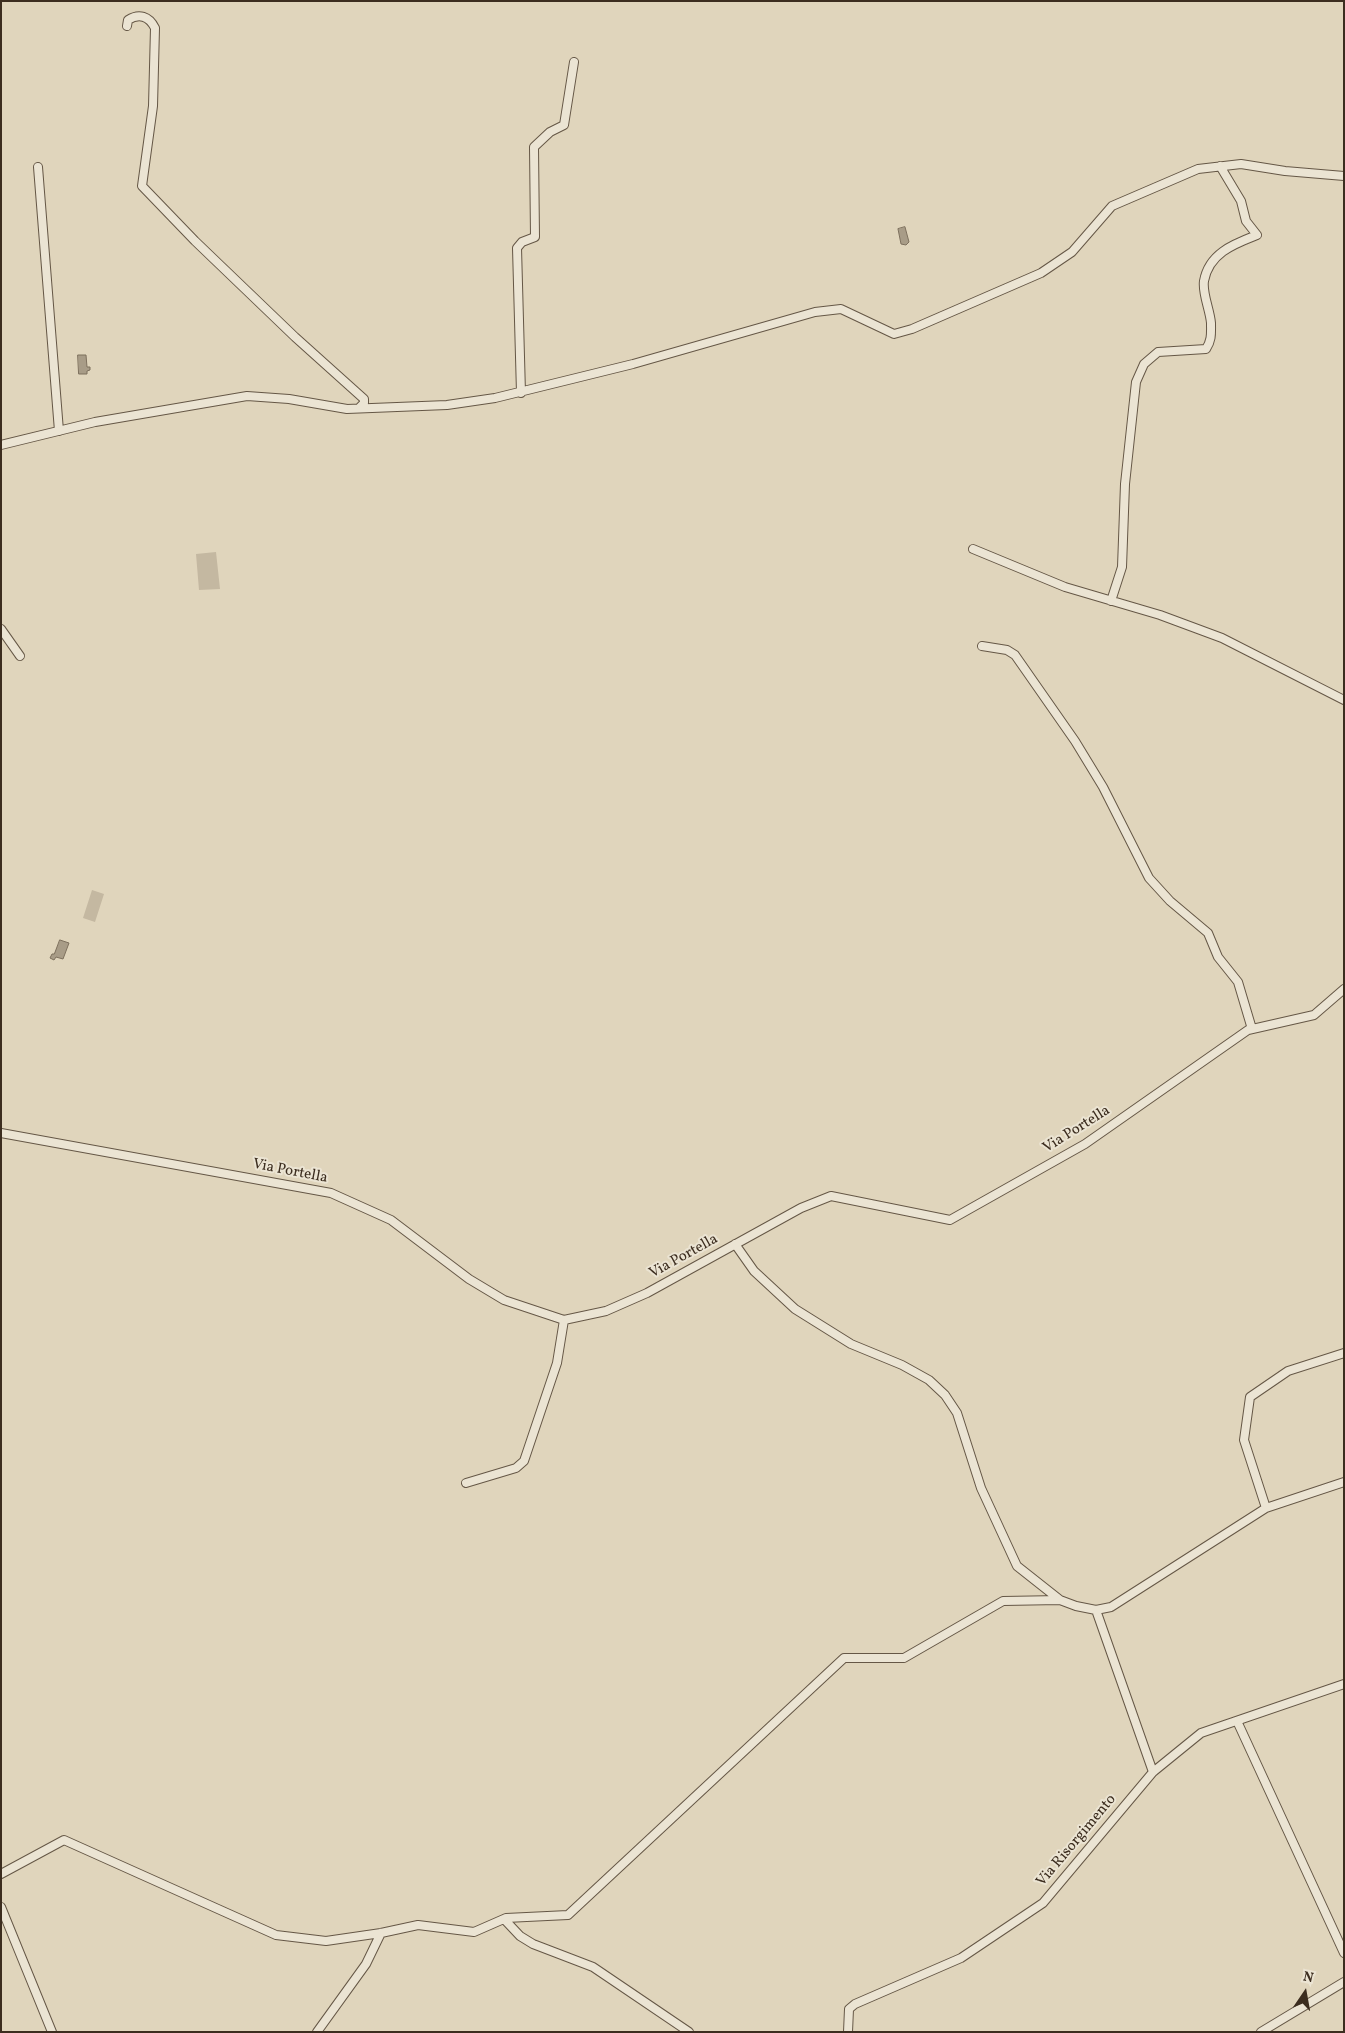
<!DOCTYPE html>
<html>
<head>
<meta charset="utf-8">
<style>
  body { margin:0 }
  #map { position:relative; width:1345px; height:2033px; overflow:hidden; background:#e0d5bc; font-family:Vollkorn,serif }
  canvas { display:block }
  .frame { position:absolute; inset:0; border:2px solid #3c2d1f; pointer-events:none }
  .north { position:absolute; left:1280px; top:1968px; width:50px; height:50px; -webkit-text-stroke:4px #ebe4d3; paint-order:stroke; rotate:12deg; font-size:14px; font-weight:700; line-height:20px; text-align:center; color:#3c2d1f }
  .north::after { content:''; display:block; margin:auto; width:18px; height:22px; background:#3c2d1f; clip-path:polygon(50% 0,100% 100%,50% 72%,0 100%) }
</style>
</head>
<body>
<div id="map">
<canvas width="1345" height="2033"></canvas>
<div class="frame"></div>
<div class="north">N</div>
</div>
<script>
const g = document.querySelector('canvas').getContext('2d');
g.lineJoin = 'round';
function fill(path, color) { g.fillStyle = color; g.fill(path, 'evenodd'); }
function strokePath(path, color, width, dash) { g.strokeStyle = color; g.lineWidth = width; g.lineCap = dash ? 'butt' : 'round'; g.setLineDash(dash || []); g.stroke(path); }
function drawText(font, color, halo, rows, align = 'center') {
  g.font = font + ' Vollkorn,serif'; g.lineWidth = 4; g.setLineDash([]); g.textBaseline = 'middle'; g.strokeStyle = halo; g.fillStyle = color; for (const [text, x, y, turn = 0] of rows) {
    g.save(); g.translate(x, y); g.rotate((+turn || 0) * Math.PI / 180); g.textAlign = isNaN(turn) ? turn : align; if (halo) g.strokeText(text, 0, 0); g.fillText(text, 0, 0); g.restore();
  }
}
fill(new Path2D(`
  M216 552 220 589 199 590 196 554Z
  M92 890 104 894 95 922 83 918Z`), '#c4b8a1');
const water = new Path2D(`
  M905 227 909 242 906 245 901 244 898 229Z
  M78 355H86L87 367H90V370L87 371V374H79Z
  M60 940 69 943 63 959 56 957 54 960 50 958 52 954H54Z`);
fill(water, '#a89c87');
strokePath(water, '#7d705d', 1);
const street = new Path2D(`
  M127 26 128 20C139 13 149 16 155 28L153 106 142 186 195 241 295 337 364 399V403L360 407
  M38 167 59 431
  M521 393 517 248 522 242 535 237 534 147 550 132 564 125 574 62
  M1 445 95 422 247 396 289 399 347 409 447 405 495 398 633 364 815 312 841 309 894 334 912 329 1041 273 1072 252 1112 206 1198 169 1241 164 1285 171 1344 176
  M973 549 1065 587 1160 615 1222 638 1344 700
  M1111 601 1122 567 1125 484 1136 382 1144 364 1158 352 1206 349C1212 340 1211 333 1211 323 1210 310 1202 293 1204 281 1209 253 1234 244 1257 235L1246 221 1241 201 1220 166
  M1 629 20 656
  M982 646 1007 650 1015 655 1075 741 1103 787 1149 878 1170 901 1208 933 1218 957 1238 982 1252 1029
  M1 1133 331 1193 391 1220 469 1279 504 1300 564 1320 606 1311 647 1293 801 1208 831 1196 950 1220 1085 1144 1248 1030 1314 1015 1344 989
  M735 1244 754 1271 795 1309 851 1344 902 1365 929 1380 945 1395 957 1413 981 1488 1017 1566 1060 1600 1076 1606 1096 1610 1111 1607 1266 1508 1344 1482
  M466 1483 516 1468 524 1461 557 1363 564 1320
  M1266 1508 1244 1440 1250 1397 1288 1371 1344 1353
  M1096 1610 1153 1772
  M1237 1721 1344 1953
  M1 1874 64 1840 276 1935 326 1941 381 1933 418 1925 474 1932 506 1918 568 1915 844 1658H904L1003 1601 1060 1600
  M1 1907 52 2032
  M504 1919 520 1936 533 1944 593 1967 689 2032
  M317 2032 366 1964 381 1933
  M848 2032 849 2009 855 2004 961 1958 1043 1903 1153 1772 1201 1733 1344 1684
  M1261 2032 1344 1982`);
strokePath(street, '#655746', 10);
strokePath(street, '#ebe4d3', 8);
drawText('15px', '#3c2d1f', '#ebe4d3', [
  ["Via Portella",1077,1130,-32],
  ["Via Portella",290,1172,11],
  ["Via Portella",684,1257,-29],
  ["Via Risorgimento",1077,1841,-50]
]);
</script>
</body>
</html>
